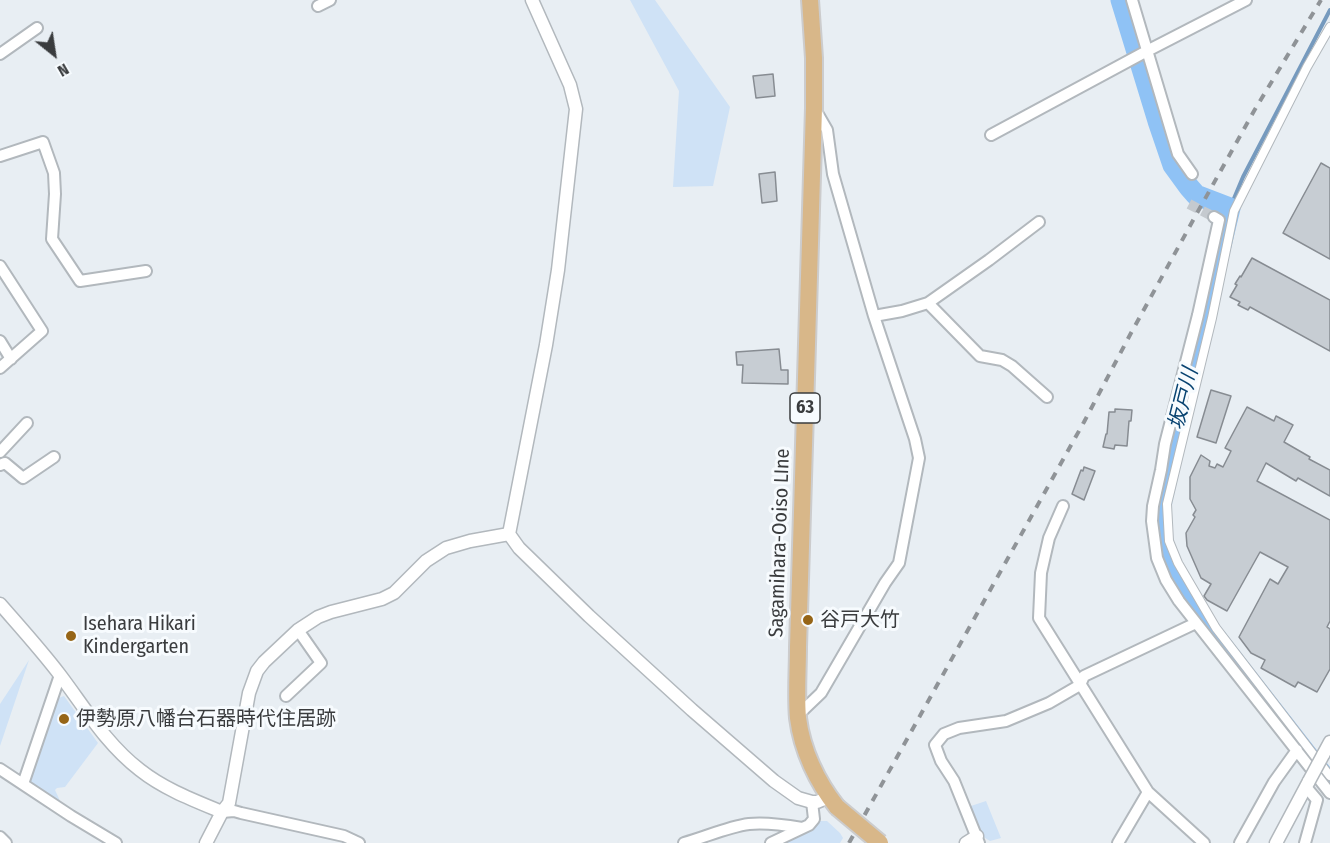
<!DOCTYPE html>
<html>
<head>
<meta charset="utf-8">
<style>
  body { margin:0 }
  #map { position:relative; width:1330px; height:843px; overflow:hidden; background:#e8eef3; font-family:"Fira Sans Condensed",sans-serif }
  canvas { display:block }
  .north { position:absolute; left:24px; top:24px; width:60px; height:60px; -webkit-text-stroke:4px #f7fbfe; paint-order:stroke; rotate:150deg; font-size:16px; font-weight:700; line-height:24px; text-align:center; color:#3a3c3e }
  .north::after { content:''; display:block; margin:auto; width:21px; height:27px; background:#3a3c3e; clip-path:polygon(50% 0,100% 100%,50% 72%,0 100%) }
</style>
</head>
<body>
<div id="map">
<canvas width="1330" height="843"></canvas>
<div class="north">N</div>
</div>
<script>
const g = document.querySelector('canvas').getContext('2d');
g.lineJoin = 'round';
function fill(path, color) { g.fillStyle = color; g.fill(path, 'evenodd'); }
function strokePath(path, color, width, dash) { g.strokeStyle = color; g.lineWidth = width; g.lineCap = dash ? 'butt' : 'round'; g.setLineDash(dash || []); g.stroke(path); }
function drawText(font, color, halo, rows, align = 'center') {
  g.font = font + ' "Fira Sans Condensed","Noto Sans JP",sans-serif'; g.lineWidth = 6; g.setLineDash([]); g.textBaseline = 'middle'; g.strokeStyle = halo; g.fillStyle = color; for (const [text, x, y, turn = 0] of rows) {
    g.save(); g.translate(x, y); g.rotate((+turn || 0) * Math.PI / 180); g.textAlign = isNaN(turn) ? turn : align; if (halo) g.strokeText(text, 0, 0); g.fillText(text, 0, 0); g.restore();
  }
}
fill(new Path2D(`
  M630 0H655L730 107 713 186 673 187 679 91Z
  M1231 211 1237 213 1172 505V542L1180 561 1217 625 1309 743 1304 748 1202 615 1170 567 1163 543 1158 515 1206 320Z
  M29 660 0 746V704Z
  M64 696 98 743 65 787 57 788 55 790 61 803 31 785 29 777 56 699Z
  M986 801 1001 838 990 841 982 836 968 807Z
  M820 821H827L840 833 843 838 840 843H785L813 830Z`), '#cfe2f6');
strokePath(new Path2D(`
  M1230 208 1243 177 1330 10`), '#769abe', 4);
strokePath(new Path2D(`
  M1121 0 1158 121 1173 165 1189 187 1196 195 1230 208 1160 498C1153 536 1167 572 1189 603L1330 784`), '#8fc2f5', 21);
const building = new Path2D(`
  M773 74 775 96 756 98 753 76Z
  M1321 163 1330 168V259L1283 233Z
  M775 172 777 201 762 203 759 174Z
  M1252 258 1330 300V351L1250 307 1248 310 1238 305 1240 302 1230 297 1237 285 1235 284 1240 276 1241 277Z
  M779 349 781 370H788V384L742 383 743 365H737L736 352Z
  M1211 390 1231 396 1216 443 1197 437Z
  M1247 407 1274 421 1276 416 1293 425 1284 442 1310 457 1309 459 1330 470V496L1298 478 1296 481 1266 463 1257 481 1330 520V621L1327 627 1330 629V669L1317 692 1298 682 1295 687 1261 668 1265 660 1251 653 1239 637 1270 579 1278 584 1288 567 1260 552 1227 611 1207 600 1204 596 1211 584 1201 578 1187 546 1186 533 1195 517 1193 515 1196 510 1190 499V477L1201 455 1210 461 1209 466 1215 468 1217 464 1223 467 1231 451 1225 448Z
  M1115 409 1132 410 1131 421H1129L1127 446 1115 445 1114 449 1103 447 1106 434H1107L1109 412H1115Z
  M1084 467 1095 471 1084 500 1072 494 1081 470 1083 471Z`);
fill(building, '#c7cdd3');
strokePath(building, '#878c92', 1.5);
strokePath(new Path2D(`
  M1189 204 1214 217`), '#c5cacf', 10, [10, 5]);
const pedestrian = new Path2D(`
  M1330 27 1307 67 1234 211 1212 318 1167 504 1169 541 1178 563 1216 628 1330 776`);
const minor = new Path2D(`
  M1132 0 1178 154 1192 174
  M318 6 330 0
  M0 54 37 28
  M991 135 1147 51 1246 0
  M0 156 43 142 54 173 55 194 52 239 80 281 146 271
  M1214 217 1219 220 1217 229 1198 315 1165 444 1161 470 1153 506 1152 521 1157 558 1166 580 1179 601 1330 793
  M0 266 42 331 0 368
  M928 303 980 356 1002 360 1012 366 1047 397
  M874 316 902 311 928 303 989 260 1039 222
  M0 341 11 359
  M0 452 27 423
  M0 465 5 463 23 478 54 457
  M1063 506 1049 538 1041 573 1039 618 1148 792 1204 843
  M286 696 321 663 298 630
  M798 715 821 693 885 583 899 563 919 458 915 439 874 316 833 174 827 130 816 111
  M0 769 71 816 116 843
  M23 784 60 675
  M222 812 234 811 241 813 344 836 359 843
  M0 837 6 843
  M684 843C706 837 727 827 749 824 766 822 785 825 802 828
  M771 843 809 825 814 819 812 802
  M979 843 954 781 941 761 935 745 944 734 959 728 1006 721 1049 703 1080 685 1084 676 1196 623
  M1118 843 1148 792
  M1240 843 1274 782 1297 750
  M1305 843 1317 800 1306 787`);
const tertiary = new Path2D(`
  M532 0 570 85 576 109 558 270 546 345 509 534 519 548 589 616 692 710 774 781 798 798 812 802H817L829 797
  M0 604C20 627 41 650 60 675 85 708 106 744 140 770 164 789 193 800 222 812
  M1323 755 1330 742
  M206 843 222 812 229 803 249 693 257 671 264 662 298 630 318 617 331 612 382 599 394 593 426 561 446 548 470 541 509 534
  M966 843 977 836
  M1276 843 1309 781`);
const primary = new Path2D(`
  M810 0 814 58V108L798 647C798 670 796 695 798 718 802 750 817 782 837 807`);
strokePath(pedestrian, '#b2b8bd', 10);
strokePath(minor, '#b2b8bd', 14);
strokePath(tertiary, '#b2b8bd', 15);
strokePath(primary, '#cccccd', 20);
strokePath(pedestrian, '#fff', 8);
strokePath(minor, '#fff', 10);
strokePath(tertiary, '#fff', 12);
strokePath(primary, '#d8b789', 16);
strokePath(new Path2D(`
  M849 843 1084 422 1131 333 1196 215 1254 111 1321 0`), '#8f9397', 4, [8, 8]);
const tertiaryBridge = new Path2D(`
  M1309 781 1323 755`);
const primaryBridge = new Path2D(`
  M837 807 880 843`);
strokePath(tertiaryBridge, '#b2b8bd', 15, []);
strokePath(primaryBridge, '#cccccd', 20, []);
strokePath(tertiaryBridge, '#fff', 12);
strokePath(primaryBridge, '#d8b789', 16);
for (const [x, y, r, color] of [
  [808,620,6,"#966517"],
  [71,636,6,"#966517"],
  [64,719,6,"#966517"]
]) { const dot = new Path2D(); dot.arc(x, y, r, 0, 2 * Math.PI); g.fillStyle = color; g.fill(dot); strokePath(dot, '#f7fbfe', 2); }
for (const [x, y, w] of [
  [805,408,30]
]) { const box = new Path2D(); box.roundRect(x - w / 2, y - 15, w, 30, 4.5); g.fillStyle = '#f7fbfe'; g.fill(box); strokePath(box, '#3a3c3e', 1.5); }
drawText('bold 18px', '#3a3c3e', null, [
  ["63",805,408]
]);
drawText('20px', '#3a3c3e', '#f7fbfe', [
  ["Sagamihara-Ooiso LIne",780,543,-88]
]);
drawText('20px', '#3a3c3e', '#f7fbfe', [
  ["谷戸大竹",820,620],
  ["Isehara Hikari",83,624],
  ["Kindergarten",83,647],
  ["伊勢原八幡台石器時代住居跡",76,719]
], 'left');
drawText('italic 21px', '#084371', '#f7fbfe', [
  ["坂戸川",1184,399,-76]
]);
</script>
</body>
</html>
